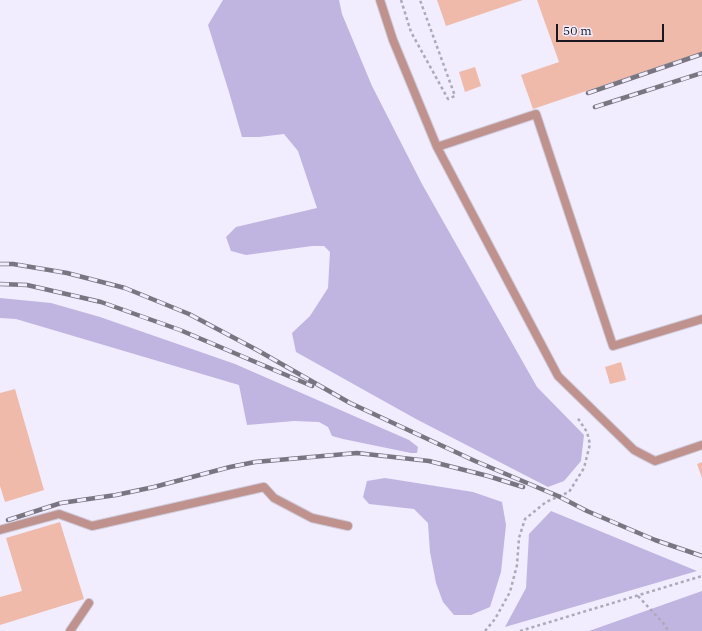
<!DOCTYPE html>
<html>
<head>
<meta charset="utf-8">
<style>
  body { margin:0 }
  #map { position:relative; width:702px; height:631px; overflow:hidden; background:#f1ecfe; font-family:"IBM Plex Serif",serif }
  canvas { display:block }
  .scale { position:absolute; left:556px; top:24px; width:108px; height:18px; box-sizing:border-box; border:2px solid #19181e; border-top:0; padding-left:5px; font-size:12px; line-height:14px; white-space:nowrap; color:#19181e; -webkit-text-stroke:3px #f1ecfe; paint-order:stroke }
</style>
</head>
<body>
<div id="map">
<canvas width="702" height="631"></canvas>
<div class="scale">50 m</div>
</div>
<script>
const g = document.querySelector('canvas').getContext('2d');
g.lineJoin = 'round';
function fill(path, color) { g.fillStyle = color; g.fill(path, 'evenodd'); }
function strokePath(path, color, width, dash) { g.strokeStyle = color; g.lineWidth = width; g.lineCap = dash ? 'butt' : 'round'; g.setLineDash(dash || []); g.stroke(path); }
fill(new Path2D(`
  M223 0H339L342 14 372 86 422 184 537 387 584 435 581 461 564 481 548 487 416 419 296 352 292 333 310 316 328 288 330 252 324 246H312L246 255 231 251 226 237 236 227 317 208 298 151 284 134 259 137H242L229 92 208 25Z
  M0 298 51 303 100 317 235 364 409 440 418 447 417 453H411L343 439 332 436 328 427 319 422 294 421 247 425 239 385 16 319 0 318Z
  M385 478 473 492 502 502 506 525 501 572 490 607 471 615H454L443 602 436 583 430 552 428 523 414 509 369 504 363 497 367 481Z
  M551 511 697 571 505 627 526 588 529 534Z
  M702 591V631H589Z`), '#c0b4e0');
fill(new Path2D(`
  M437 0H523L446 26Z
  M537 0H702V52L533 109 521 75 559 62Z
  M475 67 481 86 465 92 459 72Z
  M621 362 626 380 610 384 605 367Z
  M15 389 44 490 5 502 0 486V393Z
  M702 462V478L697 464Z
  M60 522 84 599 0 625V597L22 591 6 538Z`), '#efbaaa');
const lane = new Path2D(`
  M380 0 393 40 437 147 536 114 613 346 702 319
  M437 147 558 376 634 450 655 461 702 445
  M0 530 59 514 92 526 264 487 274 498 312 518 348 526
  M70 631 89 603`);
strokePath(lane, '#cecada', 10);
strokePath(new Path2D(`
  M401 0 411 32 448 99 455 96 420 0
  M638 596 665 625 668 631
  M485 631 495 619 510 592 517 565 519 538 525 519 546 502 569 492 584 468 590 444 587 432 577 417
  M520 631 702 576`), '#adaab8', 2.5, [3, 3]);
strokePath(lane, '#c0928d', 8);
const rail = new Path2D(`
  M588 93 702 54
  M595 107 702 73
  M0 264H13L67 273 125 288 189 314 257 350 350 403 475 461 558 496 587 511 655 540 702 556
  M0 284 27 285 101 302 180 330 312 386
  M8 520 61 503 116 495 154 487 230 467 255 462 357 453 429 461 488 476 523 487`);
strokePath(rail, '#797681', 4.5);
strokePath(rail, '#f1ecfe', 3, [9]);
</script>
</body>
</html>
